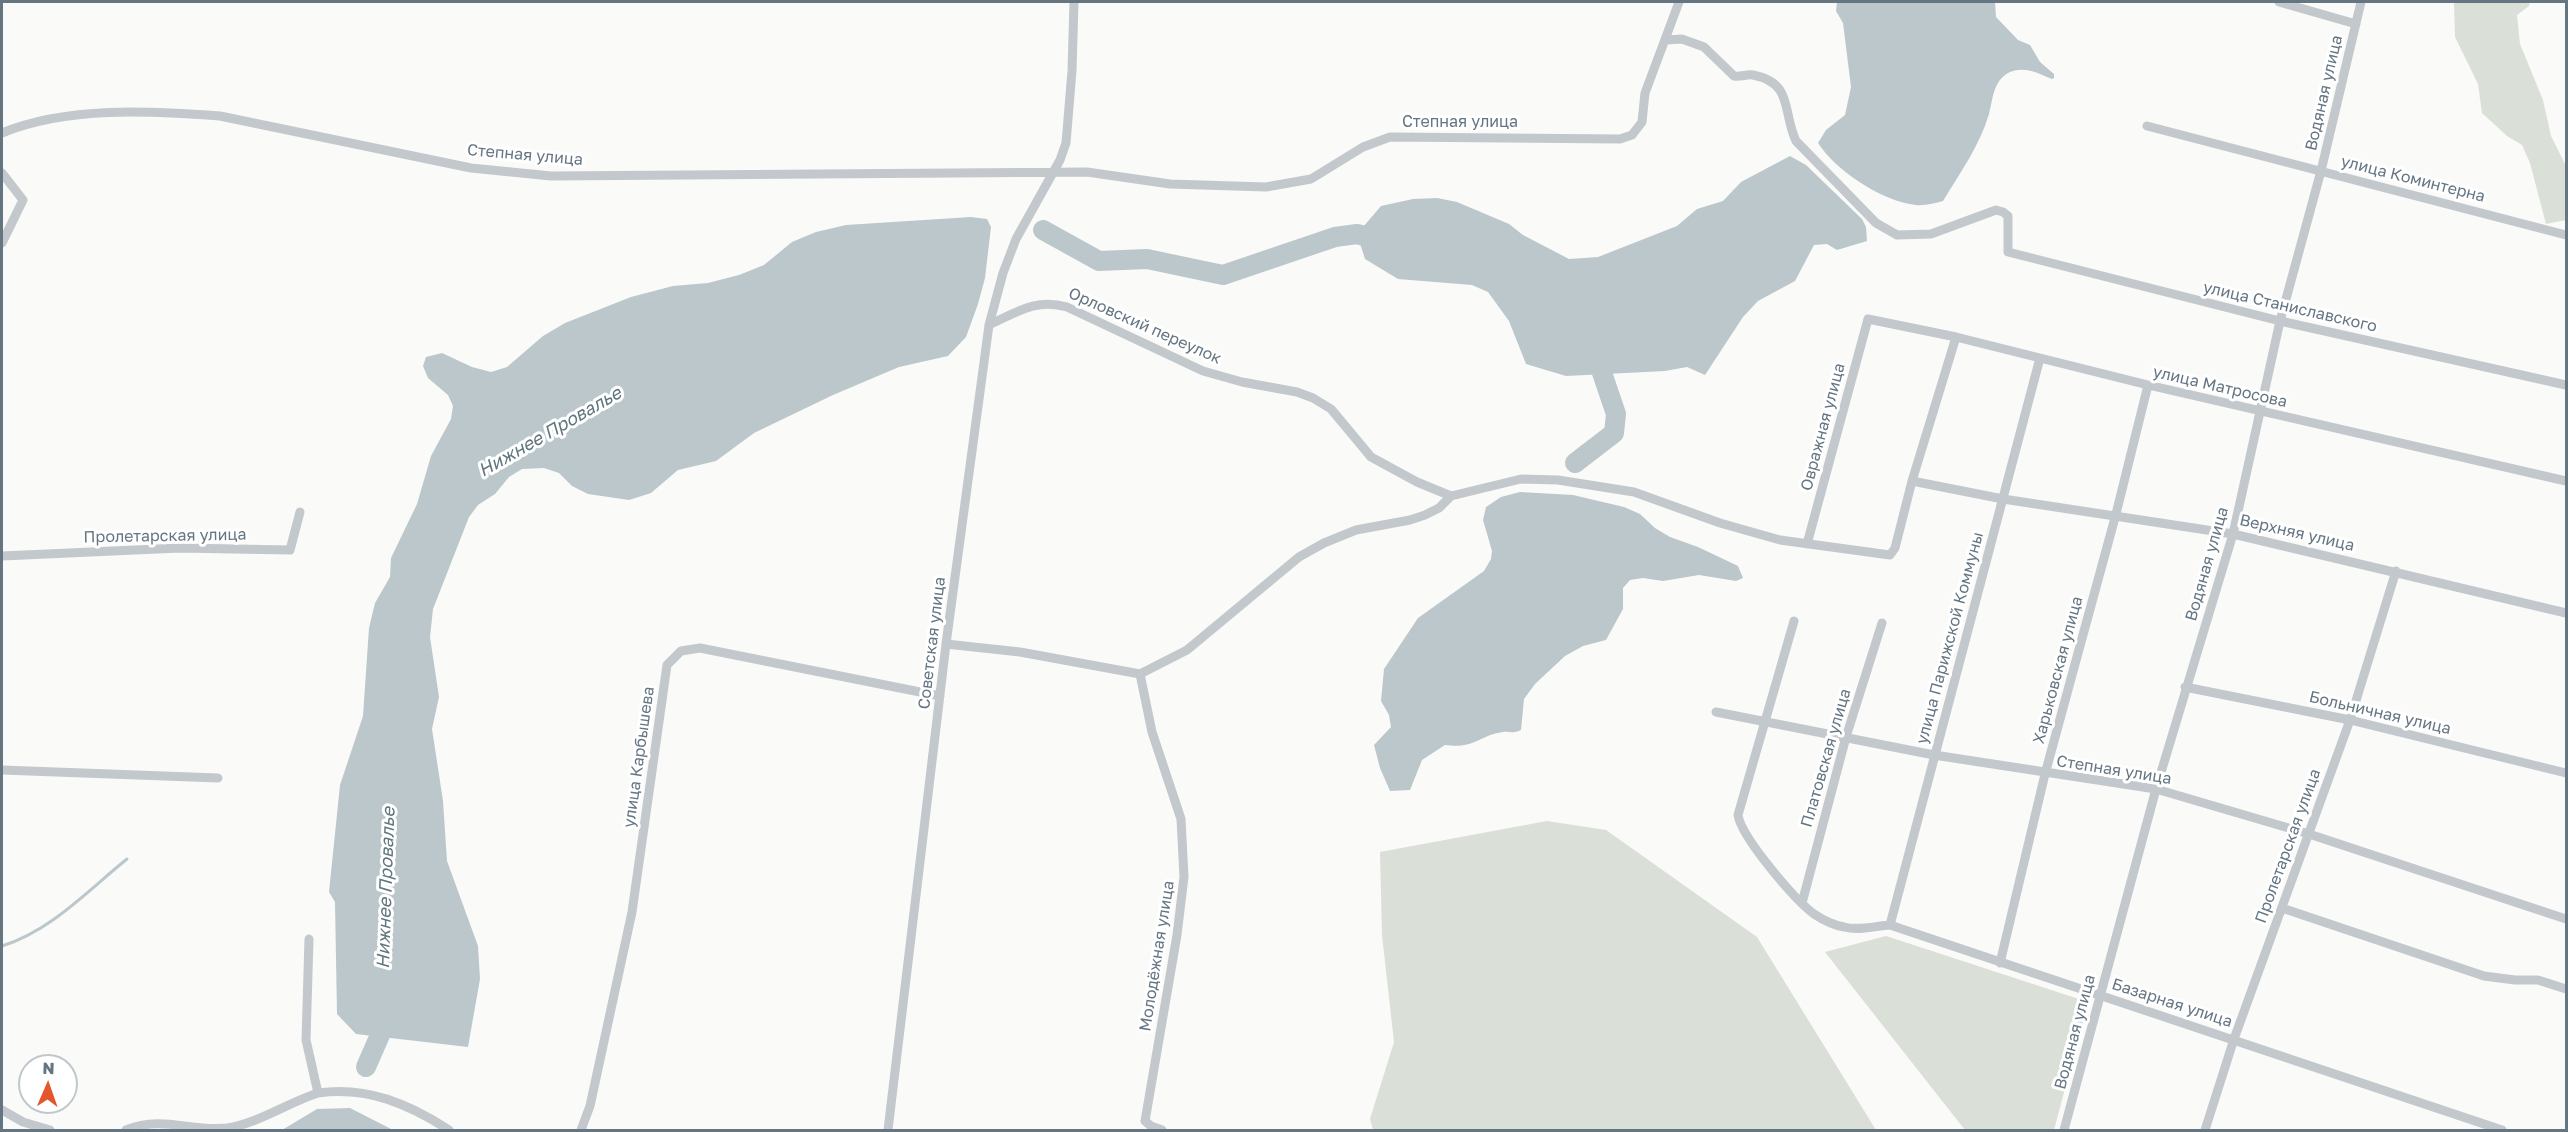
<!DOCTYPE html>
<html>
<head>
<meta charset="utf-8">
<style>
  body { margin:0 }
  #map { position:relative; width:2568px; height:1132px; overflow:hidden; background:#fafaf8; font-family:"Golos Text",sans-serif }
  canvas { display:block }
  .frame { position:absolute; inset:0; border:3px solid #657683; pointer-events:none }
  .north { position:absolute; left:18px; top:1054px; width:60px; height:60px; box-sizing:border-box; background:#fff; border:2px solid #c1c8cd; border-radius:50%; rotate:2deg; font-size:16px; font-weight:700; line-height:24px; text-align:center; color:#657683 }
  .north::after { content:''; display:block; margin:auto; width:21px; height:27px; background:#e4572e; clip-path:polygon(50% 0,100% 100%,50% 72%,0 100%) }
</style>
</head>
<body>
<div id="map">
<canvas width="2568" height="1132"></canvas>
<div class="frame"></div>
<div class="north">N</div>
</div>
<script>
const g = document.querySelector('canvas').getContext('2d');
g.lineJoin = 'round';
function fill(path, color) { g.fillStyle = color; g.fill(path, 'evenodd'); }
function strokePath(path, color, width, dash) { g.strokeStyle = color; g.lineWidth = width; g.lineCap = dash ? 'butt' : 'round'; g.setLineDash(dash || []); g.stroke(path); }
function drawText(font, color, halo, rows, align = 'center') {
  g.font = font + ' "Golos Text",sans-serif'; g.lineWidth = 6; g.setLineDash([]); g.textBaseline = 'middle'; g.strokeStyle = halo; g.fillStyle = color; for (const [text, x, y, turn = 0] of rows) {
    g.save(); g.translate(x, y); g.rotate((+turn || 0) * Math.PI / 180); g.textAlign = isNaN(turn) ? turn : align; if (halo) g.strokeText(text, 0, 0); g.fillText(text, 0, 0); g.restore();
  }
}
fill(new Path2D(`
  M2454 2H2530L2529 6 2517 15 2520 44 2543 100 2551 136 2566 166V220L2546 224 2530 163 2522 145 2507 136 2482 113 2478 84 2455 37Z
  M1547 821 1606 830 1757 937 1876 1130H1373L1370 1119 1394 1042 1382 935 1380 852Z
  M1886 936 2088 1002 2054 1130H1965L1825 952Z`), '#dadfd7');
fill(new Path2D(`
  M1837 2H1995L1996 17 2018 40 2030 45 2040 62 2054 74V78L2052 79C2038 73 2023 65 2008 73 1993 82 1993 99 1989 114 1980 145 1960 173 1943 201 1935 203 1925 206 1916 205 1883 202 1835 170 1818 143L1826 130 1845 115 1851 87 1843 23 1836 11Z
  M1790 156 1806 165 1862 219 1866 227 1867 241 1837 250 1827 244 1814 245 1795 281 1758 301 1743 317 1705 375 1687 367 1665 371 1566 376 1526 364 1509 321 1488 292 1472 285 1398 279 1365 259 1357 234 1381 206 1413 199 1437 198 1457 202 1509 224 1523 235 1569 259 1598 257 1677 226 1697 209 1723 201 1741 182Z
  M971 217 987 219 991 227 985 278 978 304 966 337 948 356 899 367 833 395 754 433 716 461 678 470 651 493 629 500 588 494 572 486 559 473 544 468 522 469 509 477 495 494 478 505 469 517 433 609 430 637 439 697 432 729 443 801 447 861 478 946 480 979 468 1047 356 1034 337 1014 335 902 329 892 340 785 363 716 369 628 375 603 390 577 391 558 417 504 431 456 451 419 453 406 448 395 428 378 423 366 426 357 442 353 472 367 491 372 507 367 543 336 565 323 631 297 673 286 708 283 739 275 764 265 792 242 816 232 846 225Z
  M1520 492 1573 495 1624 507 1640 514 1655 528 1670 537 1698 547 1738 566 1743 578 1736 581 1699 575 1663 581 1643 578 1630 580 1623 588V609L1606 640 1583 646 1565 656 1535 684 1524 699 1521 730C1513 734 1510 731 1503 732 1477 736 1476 749 1445 745L1422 760 1410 790 1390 791 1380 768 1374 745 1391 727 1389 715 1381 701 1384 669 1418 618 1484 571 1491 559 1492 551 1483 520 1486 507 1501 497Z
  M350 1108 393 1130H282L317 1109Z`), '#bbc7cb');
strokePath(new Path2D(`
  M2 946C52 930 87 891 127 859`), '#bbc7cb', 3);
strokePath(new Path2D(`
  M1043 230 1099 261 1147 259 1223 275 1335 237 1357 234 1383 241
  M1575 463 1614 433 1616 414 1597 358V350
  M366 1067 380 1035 381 1010`), '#bbc7cb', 20);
strokePath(new Path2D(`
  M2279 2 2356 24
  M1666 40 1682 39 1704 47 1734 76C1741 77 1747 74 1753 75 1794 83 1782 112 1796 141L1876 223 1897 235 1931 234 1996 210 2003 212 2008 216V252L2280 321 2566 385
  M2147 126 2566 235
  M2 133C67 106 150 111 220 116L471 168 551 176 1087 172 1170 184 1266 187 1311 179 1363 147 1390 137 1620 139 1632 135 1642 122 1645 93 1679 2
  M2 173 23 200 2 243
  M1912 481 2003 499 2233 534 2566 613
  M1451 496 1521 479 1558 480 1634 492 1720 523 1780 540 1890 555 1895 548 1912 481 1956 337
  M1807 544 1868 319 1956 337 2148 385 2566 481
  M2 556 180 548 290 550 300 512
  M1794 621 1738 815C1741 837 1795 900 1814 914 1823 920 1833 925 1844 927 1859 931 1875 926 1890 925L2502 1130
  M946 644 1020 652 1140 674 1187 650 1299 557 1324 543 1356 530 1410 520 1425 515 1439 508 1451 496 1417 482 1371 457 1331 409 1313 398 1297 392 1242 382 1203 371 1067 307C1036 298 1017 312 989 325
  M1140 674 1152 732 1181 819 1184 877 1177 935 1145 1121 1151 1126 1162 1130
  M2185 687 2350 720 2566 773
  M1716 712 1934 755 2156 789 2309 834 2566 919
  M2 770 218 778
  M1802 903 1846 737 1882 623
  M2282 908 2484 976 2515 980H2538L2566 989
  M1890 925 2040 358
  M2000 963 2045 774 2116 514 2148 385
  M318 1093C367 1086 409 1104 449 1130
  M2 1110 23 1122 50 1130
  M126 1130C162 1115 191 1132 227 1128 259 1123 287 1103 318 1093L306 1040 309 939
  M581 1130 590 1106 632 912 667 665 681 651 700 648 940 696
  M888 1130 946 644 989 325 1003 273 1016 239 1060 160 1066 143 1072 71 1074 2
  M2064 1130 2156 789 2233 534 2280 321 2321 171 2361 2
  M2205 1130 2234 1039 2350 720 2396 571`), '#c3c8cc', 9);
drawText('16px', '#657683', '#fff', [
  ["Водяная улица",2324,93,-77],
  ["Степная улица",1460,122],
  ["Степная улица",525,155,5],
  ["улица Коминтерна",2413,179,14],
  ["улица Станиславского",2290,307,13],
  ["Орловский переулок",1145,326,24],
  ["улица Матросова",2220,387,13],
  ["Овражная улица",1823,427,-75],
  ["Верхняя улица",2297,533,13],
  ["Пролетарская улица",165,536,-1],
  ["Водяная улица",2207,564,-74],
  ["улица Парижской Коммуны",1950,638,-75],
  ["Советская улица",932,643,-83],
  ["Харьковская улица",2058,670,-75],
  ["Больничная улица",2380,713,13],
  ["улица Карбышева",639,757,-82],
  ["Платовская улица",1826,758,-74],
  ["Степная улица",2114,770,9],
  ["Пролетарская улица",2288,846,-70],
  ["Молодёжная улица",1157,956,-81],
  ["Базарная улица",2172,1003,18],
  ["Водяная улица",2075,1032,-75]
]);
drawText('italic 18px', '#60757c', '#fff', [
  ["Нижнее Провалье",550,432,-30],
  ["Нижнее Провалье",386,888,-88]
]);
</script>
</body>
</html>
